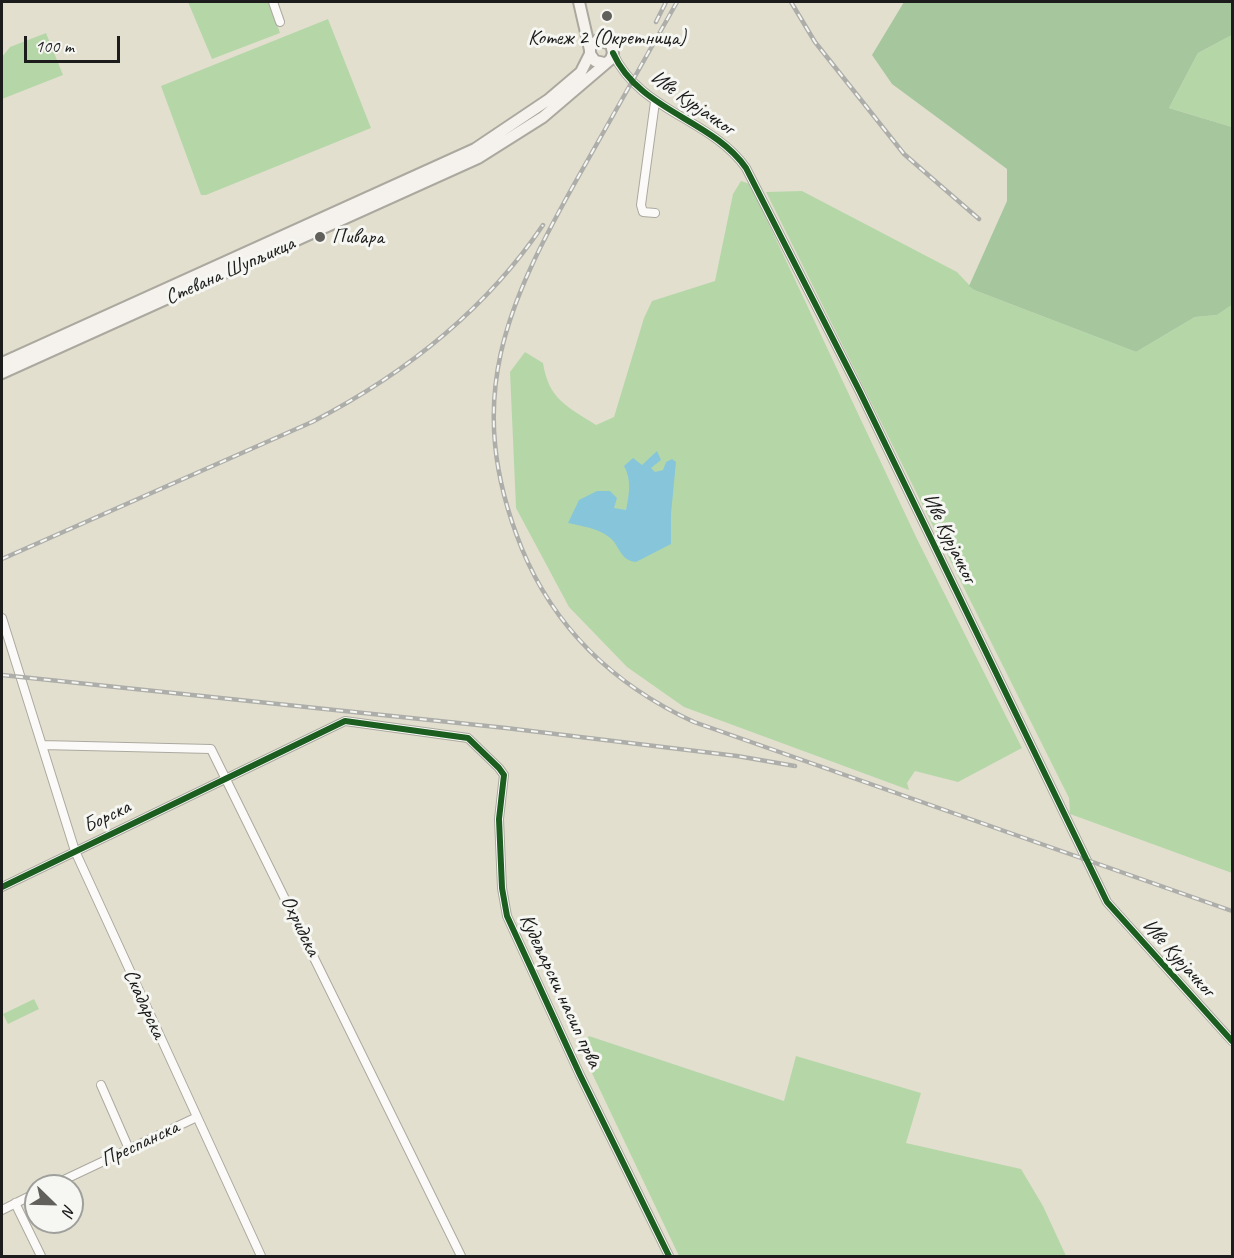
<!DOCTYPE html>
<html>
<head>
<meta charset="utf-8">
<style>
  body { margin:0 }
  #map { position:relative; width:1234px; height:1258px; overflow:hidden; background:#e3dfcf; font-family:Caveat,sans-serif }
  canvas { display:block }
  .frame { position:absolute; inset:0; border:3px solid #1c1c1c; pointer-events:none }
  .north { position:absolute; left:24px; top:1174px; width:60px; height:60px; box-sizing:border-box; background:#f6f6f2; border:2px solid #9f9f9c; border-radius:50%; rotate:113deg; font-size:16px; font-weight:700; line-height:24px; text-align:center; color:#1c1c1c }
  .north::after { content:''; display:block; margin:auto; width:21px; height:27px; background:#62605b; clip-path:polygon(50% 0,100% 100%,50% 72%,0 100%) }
  .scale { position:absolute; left:24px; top:36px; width:96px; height:27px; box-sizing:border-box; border:3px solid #1c1c1c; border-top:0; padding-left:8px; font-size:18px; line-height:21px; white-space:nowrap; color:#1c1c1c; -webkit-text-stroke:4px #f6f6f2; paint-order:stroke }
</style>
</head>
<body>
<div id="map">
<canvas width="1234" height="1258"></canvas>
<div class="frame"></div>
<div class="north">N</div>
<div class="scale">100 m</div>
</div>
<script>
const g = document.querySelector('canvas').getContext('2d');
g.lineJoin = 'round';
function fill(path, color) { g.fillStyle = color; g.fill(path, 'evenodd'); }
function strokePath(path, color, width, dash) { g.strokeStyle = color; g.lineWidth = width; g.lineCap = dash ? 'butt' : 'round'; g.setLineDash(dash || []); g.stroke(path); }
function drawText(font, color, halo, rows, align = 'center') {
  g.font = font + ' Caveat,sans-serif'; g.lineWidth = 6; g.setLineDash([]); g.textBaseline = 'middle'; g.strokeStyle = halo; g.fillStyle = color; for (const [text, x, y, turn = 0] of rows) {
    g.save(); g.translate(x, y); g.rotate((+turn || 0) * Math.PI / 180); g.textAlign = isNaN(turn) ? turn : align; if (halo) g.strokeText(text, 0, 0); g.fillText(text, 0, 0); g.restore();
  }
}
fill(new Path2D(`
  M188 2H269L280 33 212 59Z
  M328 19 371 128 206 195H201L161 86Z
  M46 33 63 75 2 99V57L10 47Z
  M1232 35V127L1169 108 1198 53Z
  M741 181 750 184 917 539 1022 748 958 782 915 771 907 783 909 790 684 707 627 667 569 607 516 508 510 372 525 352 543 363C549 400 567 406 596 425L614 417 644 318 652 301 715 281 733 194Z
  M802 191 957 272 974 290 1136 352 1195 317 1217 315 1232 305V873L1070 814 1069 798 766 192Z
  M34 999 39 1009 8 1024 3 1014Z
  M589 1036 784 1101 796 1056 921 1093 906 1143 1021 1169 1043 1206 1066 1256H679L580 1048Z`), '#b5d7a8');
fill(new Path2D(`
  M904 2H1232V35L1198 53 1169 108 1232 127V305L1217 315 1195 317 1136 352 974 290 969 286 1007 201V169L892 84 872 55Z`), '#a6c79e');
fill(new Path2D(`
  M657 451 661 460 651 468 655 472 663 470 666 462 672 459 676 462 671 514V544L636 562C619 560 620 545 609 537 598 528 581 526 568 523L579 500 597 491H610L617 498 614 508 626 510C629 495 632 480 624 466L633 458 642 465Z`), '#87c6da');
const minor = new Path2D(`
  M273 2 280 22
  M613 53C639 111 712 119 746 168L860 392 1107 902 1232 1041
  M655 213 643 212 641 205 655 102
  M2 618 75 851 261 1256
  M42 745 211 749 461 1256
  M2 887 345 721 468 738 499 768 504 775 499 819 502 888 507 916 580 1075 669 1256
  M101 1085 129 1149
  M51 1186 197 1117
  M15 1203 41 1256
  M2 1210 36 1193`);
const secondary = new Path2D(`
  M579 2 590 50
  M2 363 475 149 548 100 581 72 590 54
  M2 373 478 158 543 117 611 59 613 53 611 44 598 40 590 47V54L595 61 604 63`);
strokePath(minor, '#aba99f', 10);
strokePath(secondary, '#aba99f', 14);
strokePath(minor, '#fbfaf8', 8);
strokePath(secondary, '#f5f2ee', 10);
const rail = new Path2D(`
  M677 2C645 58 613 115 581 172 507 303 461 398 522 549 555 629 616 686 694 722L1232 911
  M791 2 815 42 904 154 979 219
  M656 22 666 2
  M2 559 312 422C403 375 485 311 543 225
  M2 675 506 728 737 756 795 766`);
strokePath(rail, '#adadaa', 4.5);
strokePath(rail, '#f6f6f2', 2, [7]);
strokePath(new Path2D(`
  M613 53C639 111 712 119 746 168L860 392 1107 902 1232 1041
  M2 887 345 721 468 738 499 768 504 775 499 819 502 888 507 916 580 1075 669 1256`), '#1b5e20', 6);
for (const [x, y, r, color] of [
  [607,16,6,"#62605b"],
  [320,237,6,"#62605b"]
]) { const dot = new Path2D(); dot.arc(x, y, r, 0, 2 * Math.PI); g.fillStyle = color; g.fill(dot); strokePath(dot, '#f6f6f2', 2); }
drawText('21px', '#1c1c1c', '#f6f6f2', [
  ["Котеж 2 (Окретница)",607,38],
  ["Пивара",332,237,"left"]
]);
drawText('21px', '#1c1c1c', '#f6f6f2', [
  ["Иве Курјачког",692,103,35],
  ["Стевана Шупљикца",230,271,-24],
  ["Иве Курјачког",949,538,64],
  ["Борска",107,817,-26],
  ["Охридска",300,926,64],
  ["Иве Курјачког",1178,958,48],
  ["Кудељарски насип прва",560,991,65],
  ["Скадарска",144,1004,65],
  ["Преспанска",140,1144,-25]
]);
</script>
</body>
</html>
